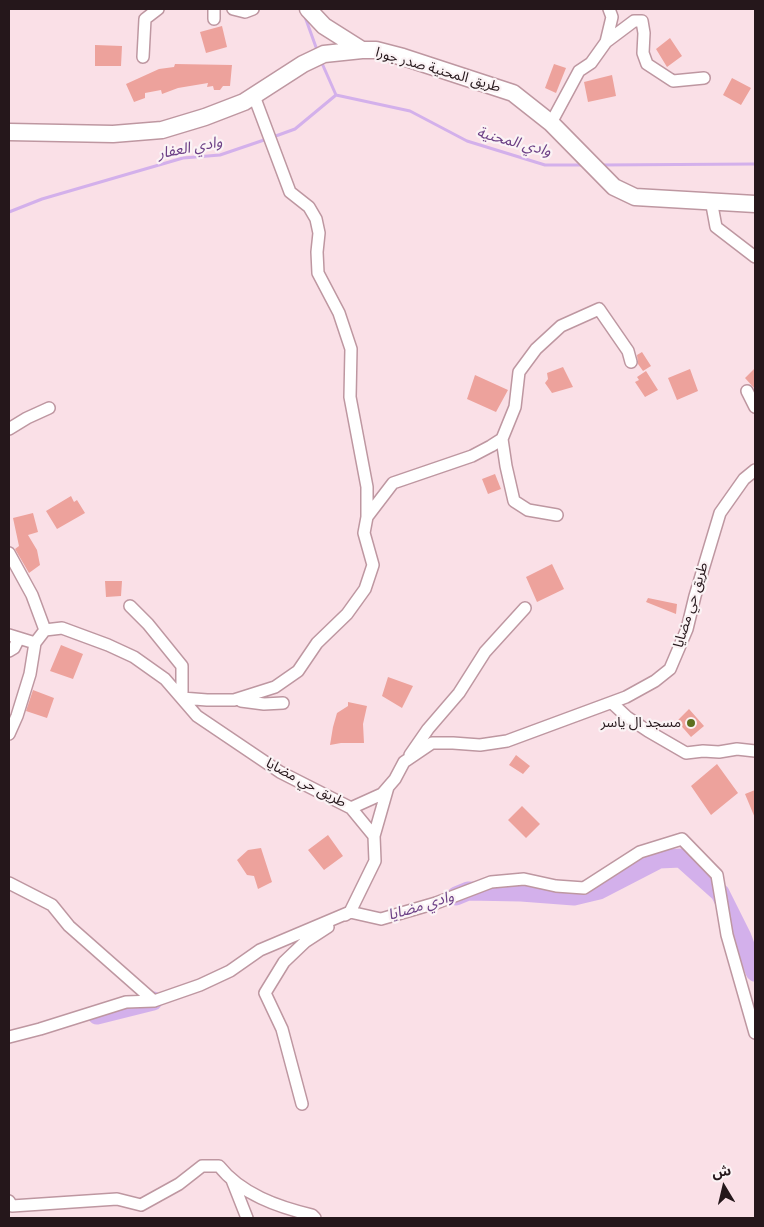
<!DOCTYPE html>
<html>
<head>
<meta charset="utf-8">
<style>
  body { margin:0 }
  #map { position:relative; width:764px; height:1227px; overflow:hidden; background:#fae0e7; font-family:Figtree,"Noto Sans Arabic",sans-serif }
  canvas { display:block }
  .frame { position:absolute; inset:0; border:10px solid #25171b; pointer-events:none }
  .north { position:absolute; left:699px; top:1162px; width:50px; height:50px; -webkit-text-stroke:4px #fbf3f5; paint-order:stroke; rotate:351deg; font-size:14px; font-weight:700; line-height:20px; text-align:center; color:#25171b }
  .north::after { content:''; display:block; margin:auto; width:18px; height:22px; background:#25171b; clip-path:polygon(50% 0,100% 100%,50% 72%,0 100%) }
</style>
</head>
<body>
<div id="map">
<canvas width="764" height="1227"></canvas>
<div class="frame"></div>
<div class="north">ش</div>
</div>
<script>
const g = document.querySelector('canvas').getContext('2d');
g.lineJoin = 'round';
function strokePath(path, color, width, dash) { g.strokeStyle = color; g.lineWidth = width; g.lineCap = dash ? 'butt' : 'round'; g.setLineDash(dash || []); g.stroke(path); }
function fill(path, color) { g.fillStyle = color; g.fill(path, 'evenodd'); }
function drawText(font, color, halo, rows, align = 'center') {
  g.font = font + ' Figtree,"Noto Sans Arabic",sans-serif'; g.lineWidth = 4.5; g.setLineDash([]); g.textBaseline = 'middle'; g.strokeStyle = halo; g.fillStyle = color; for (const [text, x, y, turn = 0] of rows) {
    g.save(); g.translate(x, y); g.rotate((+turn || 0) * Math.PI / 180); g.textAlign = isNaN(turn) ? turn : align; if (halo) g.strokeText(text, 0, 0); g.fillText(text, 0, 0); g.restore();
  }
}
strokePath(new Path2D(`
  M304 14 317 50
  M321 61 336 95
  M336 95 410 111 467 141 545 165H585
  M273 137 295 129 336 95
  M601 165 755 164
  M9 212 42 199 183 158 220 155 267 139`), '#d3b0eb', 3);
strokePath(new Path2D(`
  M456 896 468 891 521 892 574 896 599 890 659 859 681 858 720 893 742 937 755 972
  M97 1015 153 1001`), '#d3b0eb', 19);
fill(new Path2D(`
  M222 26 227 47 206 53 200 32Z
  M670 38 682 56 667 67 656 49Z
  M95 45 122 46 121 66H95Z
  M175 64 232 65 230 86H223L220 90H214L213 86 207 87 208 83 178 88 162 94 161 90 145 93V98L134 102 126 84 159 69 174 67Z
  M554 64 566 68 556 93 545 88Z
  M612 75 616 96 588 102 584 82Z
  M732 78 751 88 741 105 723 95Z
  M642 352 651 366 643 371 638 364 637 355Z
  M563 367 573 387 552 393 545 383 548 379 547 373Z
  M755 368V389L745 378Z
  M690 369 698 391 677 400 668 378Z
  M646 371 658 390 645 397 635 382 639 380 637 377Z
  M475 375 508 390 496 412 467 399Z
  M495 474 501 489 488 494 482 479Z
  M71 496 74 502 77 500 85 513 57 529 46 511Z
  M33 513 38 532 28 535 37 550 40 565 29 573 15 549 19 546 13 518Z
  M552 564 564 589 537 602 526 577Z
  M105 581H122L121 596 106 597Z
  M648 598 677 604 676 614 646 602Z
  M61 645 83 654 73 679 50 671Z
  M388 677 413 686 402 708 382 696Z
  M33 690 54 698 47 718 26 711Z
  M348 702 367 706 363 724 364 743H341L330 745 333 727 337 713 348 706Z
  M689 709 704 726 691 737 677 721Z
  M516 755 530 766 523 774 509 765Z
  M717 764 738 793 711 815 691 786Z
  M755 790V818L745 794Z
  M522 806 540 824 526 838 508 820Z
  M328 835 343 856 324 870 308 850Z
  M261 848 272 882 258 889 254 876 247 875 237 860 248 850Z`), '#eda29c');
const street = new Path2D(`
  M233 9 245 12 253 9
  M214 19V9
  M606 42 634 21H642L644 33 643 53 647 64 673 81 704 78
  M143 57 145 19 158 9
  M551 123 579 71 591 63 606 42 612 17 609 9
  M711 200 716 227 755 257
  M747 391 755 407
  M9 429 27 418 49 408
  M502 439 515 407 519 372 536 349 561 326 599 309 628 351 631 362
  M367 517 393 483 472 456 491 446 502 439 506 466 514 501 528 510 557 515
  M9 553 32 595 45 630
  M130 606 148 624 182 666V698L207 700H234L275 687 298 671 317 643 347 614 365 589 373 565 364 533 367 517V487L350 397 351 349 339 313 318 273 317 252 319 233 316 219 309 207 290 192 254 96
  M9 635 35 643
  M9 651 14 648 19 638
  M241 701 264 704 283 703
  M612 703 627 717 648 731 686 753 703 751 719 752 737 749 755 751
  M9 734 17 716 30 674 35 643 45 630 62 628 108 645 134 657 165 679 197 716 280 772 351 808 382 794 395 779 404 762 432 743H453L480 745 507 741 626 697 655 681 670 669 687 629 695 596 720 513 744 479 755 470
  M410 755 428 729 459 693 485 652 525 608
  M374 836 388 787
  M9 883 52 905 69 926 154 1001
  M345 915 350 912 375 861 374 836 351 808
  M9 1037 40 1029 126 1002 154 1001 200 985 230 971 260 950 350 912 381 919 436 903 491 882 524 879 556 886 584 888 640 852 682 839 717 875 727 935 755 1033
  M302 1104 282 1029 265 993 284 962 305 942 328 927
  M232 1180 247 1218
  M9 1201 12 1206 117 1199 141 1205 179 1184 202 1166H219C241 1194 278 1207 312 1215L315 1218`);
const secondary = new Path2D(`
  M308 9 324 26 362 50
  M9 132 113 134 162 130 205 117 244 102 303 64 324 54 362 50H376L403 57 513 93 551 123 614 187 635 197 755 204`);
strokePath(street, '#be97a1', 14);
strokePath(secondary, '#be97a1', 19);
strokePath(street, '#fff', 11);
strokePath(secondary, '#fff', 16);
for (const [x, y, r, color] of [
  [691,723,5,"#5c6f1e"]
]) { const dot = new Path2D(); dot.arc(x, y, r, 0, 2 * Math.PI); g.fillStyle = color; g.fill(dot); strokePath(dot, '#fbf3f5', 2); }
drawText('14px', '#25171b', '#fbf3f5', [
  ["طريق المحنية صدر جورا",438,70,16],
  ["طريق حي مضايا",691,605,-73],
  ["طريق حي مضايا",306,783,28]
]);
drawText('14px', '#25171b', '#fbf3f5', [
  ["مسجد ال ياسر",681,723]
], 'right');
drawText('italic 15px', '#6c4086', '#fbf3f5', [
  ["وادي المحنية",514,142,15],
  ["وادي العفار",190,148,-11],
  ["وادي مضايا",421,906,-17]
]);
</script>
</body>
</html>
